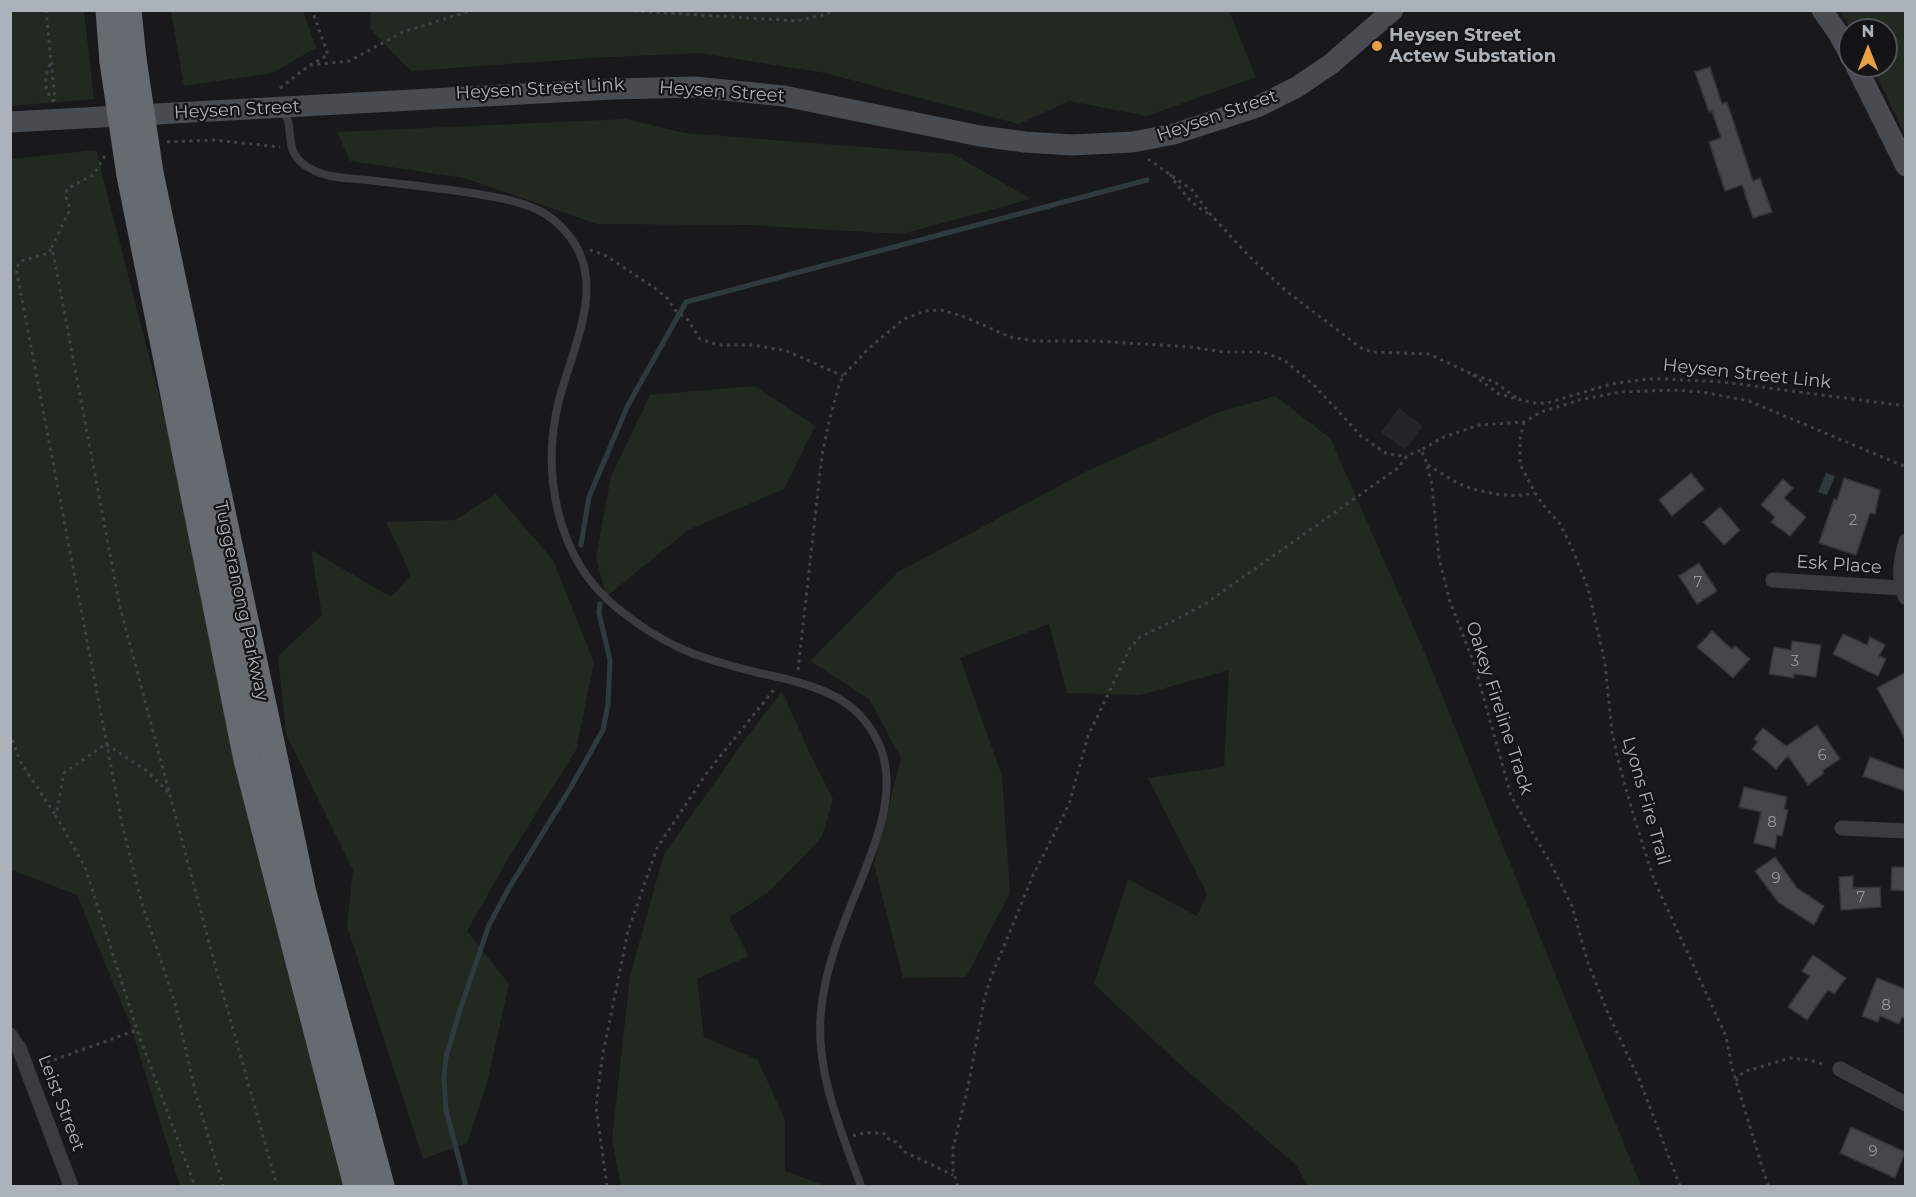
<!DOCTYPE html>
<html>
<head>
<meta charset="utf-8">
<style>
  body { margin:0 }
  #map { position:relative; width:1916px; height:1197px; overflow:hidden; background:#19191b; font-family:Montserrat,sans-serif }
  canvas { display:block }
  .frame { position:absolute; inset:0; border:12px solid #acb2ba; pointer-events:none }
  .north { position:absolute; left:1838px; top:18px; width:60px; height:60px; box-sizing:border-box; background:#141416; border:2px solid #515358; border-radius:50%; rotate:0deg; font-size:16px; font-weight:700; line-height:24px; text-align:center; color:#acb2ba }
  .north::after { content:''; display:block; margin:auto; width:21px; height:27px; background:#ea9f42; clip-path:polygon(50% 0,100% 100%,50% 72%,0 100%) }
</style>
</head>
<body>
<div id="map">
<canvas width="1916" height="1197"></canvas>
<div class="frame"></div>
<div class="north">N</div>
</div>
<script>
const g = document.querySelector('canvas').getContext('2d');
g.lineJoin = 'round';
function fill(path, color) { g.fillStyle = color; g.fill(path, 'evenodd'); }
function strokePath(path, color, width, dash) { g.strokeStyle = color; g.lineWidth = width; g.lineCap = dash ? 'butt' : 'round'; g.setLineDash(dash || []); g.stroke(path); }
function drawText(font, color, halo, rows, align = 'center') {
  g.font = font + ' Montserrat,sans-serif'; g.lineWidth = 4.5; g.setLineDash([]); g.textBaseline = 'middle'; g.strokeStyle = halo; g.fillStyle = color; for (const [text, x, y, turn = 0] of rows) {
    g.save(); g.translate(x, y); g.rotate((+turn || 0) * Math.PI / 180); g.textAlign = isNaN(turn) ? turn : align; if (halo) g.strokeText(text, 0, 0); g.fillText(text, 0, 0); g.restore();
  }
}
fill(new Path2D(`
  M1399 408 1423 426 1405 450 1381 432Z`), '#252528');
fill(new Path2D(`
  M11 10 84 11 94 99 11 106Z
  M371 10 1229 11 1256 77 1147 116 1069 101 1019 124 825 73 699 53 592 58 411 71 370 29Z
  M171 11H303L316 48 272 73 184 86Z
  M1840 11H1905V134L1872 66H1886V30H1852Z
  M626 119 684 133 953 154 1031 199 902 234 746 225 597 224 464 178 350 161 337 132Z
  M96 150 207 582 355 1186H180L130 1024 77 895 11 870V159Z
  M754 386 815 426 784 489 688 530 606 597 596 557 611 476 650 395Z
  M1275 396 1330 438 1422 646 1641 1186H1308L1296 1165 1175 1060 1094 984 1128 879 1197 916 1207 894 1148 778 1224 767 1229 670 1140 695 1067 693 1049 624 960 658 1002 776 1010 893 966 977 903 978 874 864 901 758 869 699 810 661 898 572 1087 471 1219 412Z
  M496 494 553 560 594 662 576 750 512 852 467 931 509 984 487 1083 467 1143 423 1159 347 926 353 870 286 734 278 656 322 615 311 550 391 597 411 575 386 522 455 520Z
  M782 691 810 754 833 799 822 837 770 891 729 918 749 956 697 979 704 1037 758 1060 785 1120V1171L826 1186H621L612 1139 630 976 664 854 747 737Z`), '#212921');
fill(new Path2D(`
  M1826 473 1835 476 1827 495 1818 492Z`), '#2f3a3f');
strokePath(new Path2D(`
  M581 545 589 497 628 405 686 302 1147 180
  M466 1186 446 1110 444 1078 446 1057 460 1010 489 925 509 888 571 787 603 730 608 704 610 660 599 613 600 604`), '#2f3a3f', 5);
const building = new Path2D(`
  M1710 67 1722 104 1727 102 1753 181 1760 178 1772 212 1753 218 1742 185 1725 191 1709 142 1721 138 1712 111 1709 112 1695 72Z
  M1691 473 1704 489 1672 516 1659 500Z
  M1844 478 1880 490 1875 514 1870 513 1856 555 1819 543 1834 499 1837 500Z
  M1783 479 1793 488 1784 498 1806 517 1790 536 1771 522 1775 517 1761 505Z
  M1720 507 1740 530 1724 545 1703 522Z
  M1699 563 1717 591 1697 604 1679 576Z
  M1712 631 1732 649 1735 646 1750 659 1733 678 1697 647Z
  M1843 634 1867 645 1870 637 1885 645 1879 656 1886 659 1878 676 1833 654Z
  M1792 641 1821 645 1816 677 1794 674V678L1769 674 1774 647 1791 650Z
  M1905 673V739L1877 688Z
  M1817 725 1840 759 1822 771 1824 773 1808 785 1788 756 1776 769 1752 749 1758 742 1754 739 1763 728 1786 746Z
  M1870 757 1905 770V791L1863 776Z
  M1744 787 1787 797 1784 809 1788 810 1782 836 1777 835 1775 848 1754 843 1761 812 1739 807Z
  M1775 857 1797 888 1824 906 1814 925 1778 902 1755 871Z
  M1892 867H1905V891L1891 890Z
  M1853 876V888L1880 887 1881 907 1841 910 1839 877Z
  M1813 955 1846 978 1834 994 1828 990 1807 1020 1788 1007 1810 976 1802 971Z
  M1877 978 1905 989V1019L1902 1017 1899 1024 1880 1016 1878 1022 1862 1016Z
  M1851 1127 1905 1152 1895 1178 1840 1153Z`);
fill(building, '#46474b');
strokePath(building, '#333437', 1.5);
strokePath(new Path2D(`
  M46 10 55 101
  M619 10 798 21 827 14 831 10
  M50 64C44 80 43 88 54 102
  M310 65 349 61 403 32 473 10
  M280 88 310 65 328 55 312 10
  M167 142 214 140 280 147
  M105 156 93 175 67 189 66 197 70 209 52 247 120 607 214 961 277 1186
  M1148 159 1192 190 1211 215 1251 258 1285 290 1361 348 1372 352 1429 354 1472 374 1495 382 1518 399
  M1170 174C1181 191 1192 205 1209 214
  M51 249 49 253 21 261 16 268 122 824 142 904 175 1003 196 1095 223 1186
  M590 250 605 255 656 289 667 298 675 310 688 320 700 339 718 345H753L787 351 843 376
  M1473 375 1499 394 1534 403H1547L1611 384 1648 379H1665L1723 382 1906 406
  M1524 422 1520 439V464L1535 493 1545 507 1560 524 1572 548 1588 588 1605 663 1612 732 1619 764 1634 817 1654 880 1726 1036 1732 1068 1768 1186
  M1428 465C1440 472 1452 481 1465 486 1486 494 1514 498 1535 493
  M798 670 822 455 829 422 839 385 843 376 868 349 904 319 925 311 941 310 965 317 1010 337 1034 341H1096L1190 347 1224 352H1262L1284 360 1314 385 1361 436 1387 454 1407 456
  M10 733 20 761 56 816
  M168 792 147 771 106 744 64 773 56 816 85 867 137 1030 195 1186
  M40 1065 137 1030
  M1736 1081 1743 1072 1790 1058 1810 1060 1826 1065
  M853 1136C864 1132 875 1132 886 1134L890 1141 896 1142 905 1152 953 1175
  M607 1186 596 1107 602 1059 628 931 657 848 706 774 776 687
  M958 1186 953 1171V1148L968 1087 984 1001 990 980 1034 873 1061 821 1070 801 1088 736 1130 648 1140 637 1179 618 1205 604 1398 468 1407 456 1421 450
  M1680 1186 1639 1079 1607 1011 1588 963 1572 906 1551 864 1511 796 1474 663 1450 602 1439 558 1432 485 1425 458 1421 450 1444 437 1479 425 1524 422 1541 412 1579 400 1620 392 1673 390 1702 392 1749 401 1906 467`), '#404347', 3, [3, 4.5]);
strokePath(new Path2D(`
  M282 109C296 127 283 147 302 163 320 178 345 178 367 180 402 184 437 188 472 193 495 197 517 200 538 210 552 216 568 232 576 246 603 293 571 353 559 400 541 472 556 558 616 607 639 626 666 643 694 654 722 664 753 672 782 678 827 689 863 703 881 749 901 804 863 871 844 923 833 951 824 981 821 1011 815 1071 841 1131 861 1186`), '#3a3c40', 8);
strokePath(new Path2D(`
  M1906 541C1901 559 1897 580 1906 598
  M1773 580 1901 588
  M1842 828 1906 831
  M10 1035 19 1048 71 1186
  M1840 1069 1906 1104`), '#3a3c40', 15);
strokePath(new Path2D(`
  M1822 10 1838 33 1850 55
  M1856 66 1906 166
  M10 122 613 89 695 87 784 96 980 136 1025 142 1072 145 1133 142 1174 134 1257 107 1297 87 1331 64 1393 10`), '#484b50', 21);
strokePath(new Path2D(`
  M109 10 113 62
  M128 10 133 59
  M150 173 303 893 381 1186
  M130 175 247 760 357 1186`), '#666a71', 27);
strokePath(new Path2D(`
  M133 59 150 173
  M113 62 130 175`), '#666a71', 27);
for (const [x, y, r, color] of [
  [1377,46,6,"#ea9f42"]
]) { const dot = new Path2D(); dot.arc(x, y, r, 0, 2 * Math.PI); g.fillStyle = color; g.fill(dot); strokePath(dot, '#141416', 2); }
drawText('15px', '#92979e', null, [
  ["2",1853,521],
  ["7",1698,583],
  ["3",1795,662],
  ["6",1822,756],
  ["8",1772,823],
  ["9",1776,879],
  ["7",1861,898],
  ["8",1886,1006],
  ["9",1873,1152]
]);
drawText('bold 18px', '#acb2ba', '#141416', [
  ["Heysen Street",1389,36],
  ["Actew Substation",1389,57]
], 'left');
drawText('18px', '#acb2ba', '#141416', [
  ["Heysen Street Link",540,89,-3],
  ["Heysen Street",722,92,4],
  ["Heysen Street",237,110,-3],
  ["Heysen Street",1217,116,-19],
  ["Heysen Street Link",1747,374,6],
  ["Esk Place",1839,565,4],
  ["Tuggeranong Parkway",241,601,78],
  ["Oakey Fireline Track",1499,708,72],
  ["Lyons Fire Trail",1646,801,74],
  ["Leist Street",61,1103,69]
]);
</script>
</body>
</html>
